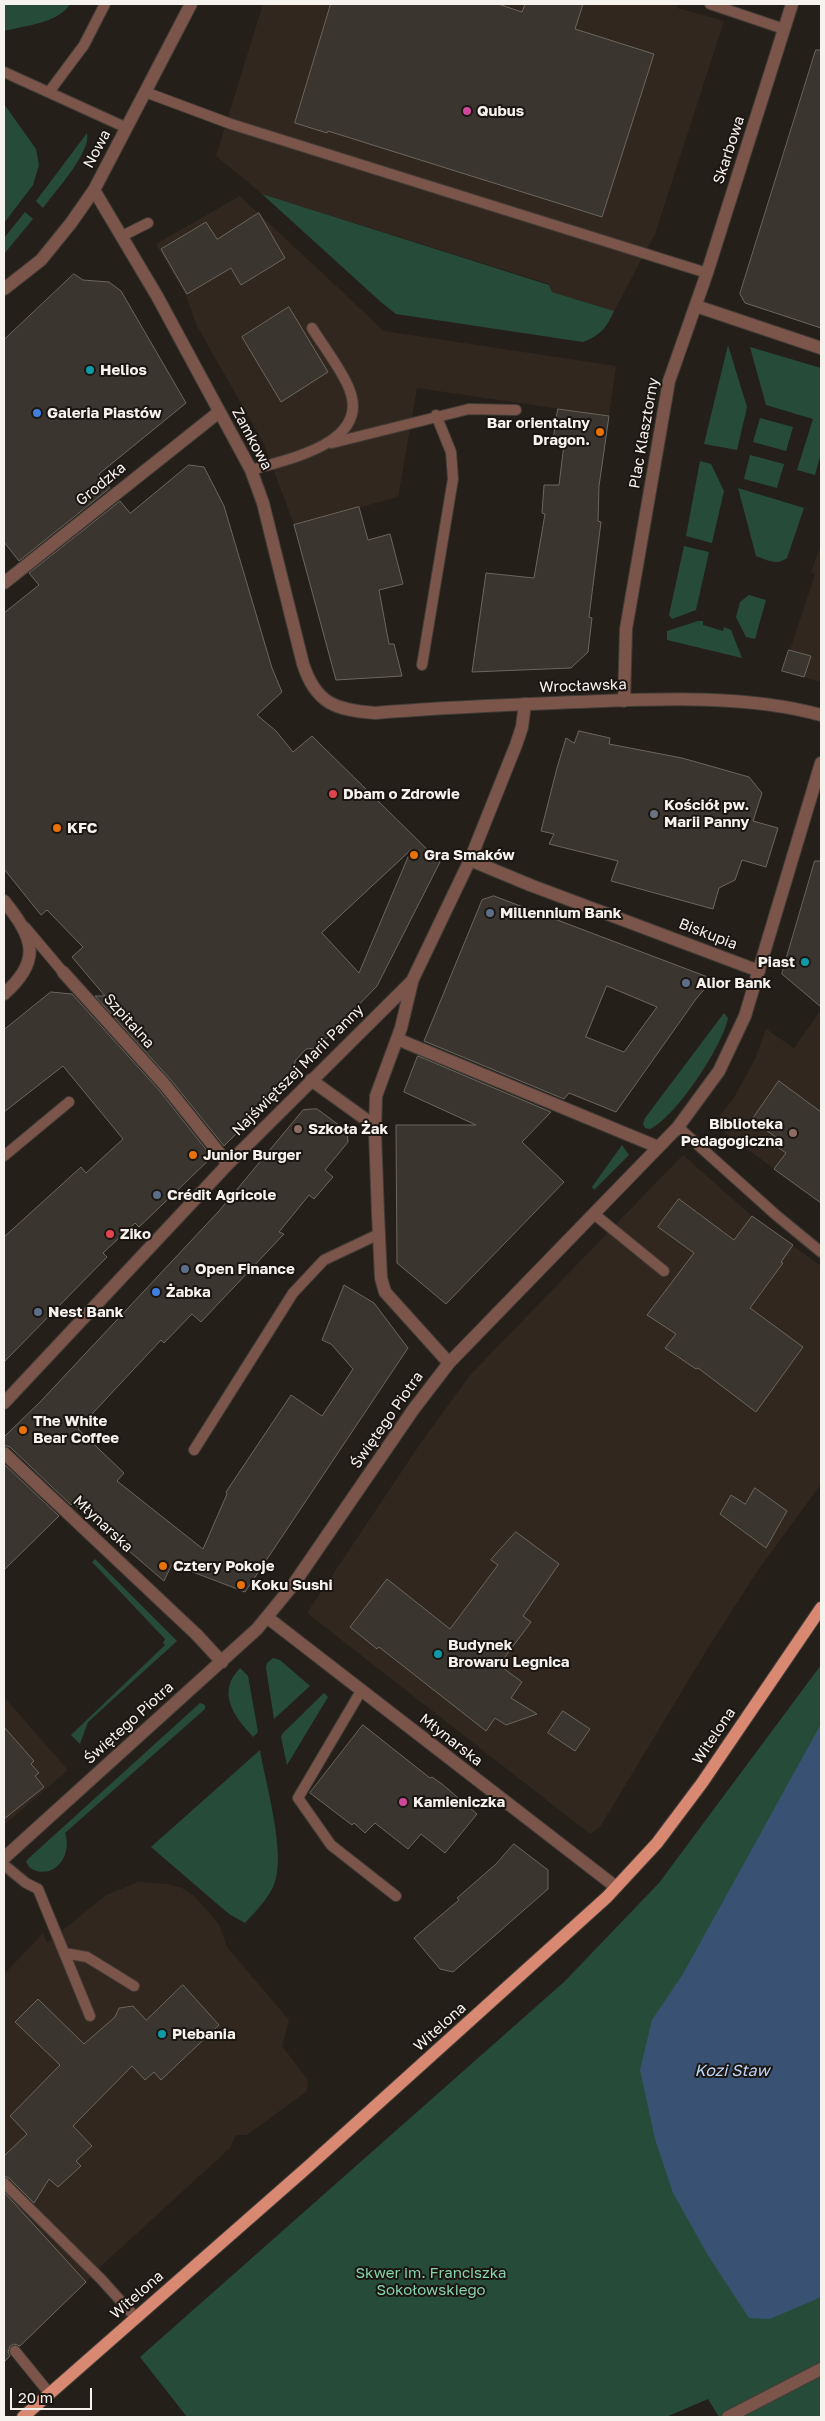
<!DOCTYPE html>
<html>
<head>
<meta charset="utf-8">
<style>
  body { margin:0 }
  #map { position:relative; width:825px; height:2421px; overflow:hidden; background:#251f1a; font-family:"Golos Text",sans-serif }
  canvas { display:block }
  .frame { position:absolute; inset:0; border:5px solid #f6f2ee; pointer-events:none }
  .scale { position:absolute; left:10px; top:2388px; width:82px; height:22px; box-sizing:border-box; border:2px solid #f6f2ee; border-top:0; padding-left:6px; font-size:15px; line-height:18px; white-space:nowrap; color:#f6f2ee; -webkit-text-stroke:4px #1b1611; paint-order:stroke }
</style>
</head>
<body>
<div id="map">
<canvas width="825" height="2421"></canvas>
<div class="frame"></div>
<div class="scale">20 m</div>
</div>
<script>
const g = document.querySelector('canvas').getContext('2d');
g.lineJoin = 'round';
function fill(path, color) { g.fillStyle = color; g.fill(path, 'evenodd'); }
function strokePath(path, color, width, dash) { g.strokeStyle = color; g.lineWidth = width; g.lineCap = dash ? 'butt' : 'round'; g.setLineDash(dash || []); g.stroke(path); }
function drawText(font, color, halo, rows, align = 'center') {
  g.font = font + ' "Golos Text",sans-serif'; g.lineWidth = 4; g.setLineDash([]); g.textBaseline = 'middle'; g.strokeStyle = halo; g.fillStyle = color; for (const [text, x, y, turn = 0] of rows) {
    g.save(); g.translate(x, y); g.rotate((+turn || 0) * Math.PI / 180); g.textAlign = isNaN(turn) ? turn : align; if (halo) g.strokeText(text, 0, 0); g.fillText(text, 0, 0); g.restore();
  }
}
fill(new Path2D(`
  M263 4H678L677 8 724 21 655 234 614 311 552 292 549 284 262 194 216 156Z
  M240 196 384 331 616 366 609 416 417 388 398 497 294 525 264 444 197 326 186 296 156 244Z
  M821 545V682L804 677 811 656 790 650 815 574 811 572Z
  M821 1010V1203L713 1124 734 1098 755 1059 766 1029 794 1048Z
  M683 1155 752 1216 821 1266V1484L756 1573 708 1648 600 1827 590 1834 307 1613 422 1441 471 1374Z
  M4 1697 68 1770 4 1825Z
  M138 1882 167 1884 182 1888 194 1896 219 1924 227 1947 289 2020 282 2046 308 2080 307 2091 247 2135H236L230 2148 100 2267 86 2282 88 2284H84L4 2362V1974L43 1933 47 1943 106 1895Z`), '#32271e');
fill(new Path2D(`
  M4 4H70C59 23 24 26 4 31Z
  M4 104 36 149 39 165 33 185 4 223Z
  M87 133C92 151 54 193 43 208L36 201Z
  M262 194 549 285 552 292 614 311C607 327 600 336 583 342L396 314 382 303Z
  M25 212 33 219 4 254V238Z
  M728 345 747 407 737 450 704 444Z
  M750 347 821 368V453L815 475 797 470 813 419 766 405Z
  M760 418 793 427 786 451 753 442Z
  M750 455 784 464 777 488 744 479Z
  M700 461 711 464 724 491 712 543 686 536Z
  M738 488 804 508 787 558C777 566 767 560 756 556Z
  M684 546 709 552 696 610 672 619 669 615Z
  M749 595 766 600 755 639 746 637 736 617 740 602Z
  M698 621H703V625L723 631 724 627 731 630 742 658 667 640V631Z
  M724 1013 728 1018C722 1047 676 1117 650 1129L645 1128 643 1124 645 1118Z
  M622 1145 629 1155 594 1190 592 1187Z
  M95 1559 177 1641 88 1722 80 1744 71 1735 165 1645 163 1643 165 1639 92 1562Z
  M273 1658 280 1660 310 1686 274 1719 266 1668 267 1663Z
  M821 1665V2417H719L708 2399 666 2417H187L140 2357 564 1982 659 1883Z
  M240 1668 248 1676 258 1732 253 1737C234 1716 216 1693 240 1668Z
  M324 1693 328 1697 287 1765 281 1737 283 1733Z
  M200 1703 205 1705V1709L65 1833C73 1855 54 1882 30 1868L26 1862 29 1858Z
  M260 1750C265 1782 288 1858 273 1887 267 1900 255 1912 245 1923L229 1914 151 1847Z`), '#264c39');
fill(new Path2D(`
  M821 1724V2297L770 2319 749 2318 709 2257 673 2193 655 2139 640 2070 652 2020 683 1974Z`), '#395274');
const building = new Path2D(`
  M331 4H498L522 12 525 4H583L575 29 654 54 602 217 328 131 327 133 295 123Z
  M816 50H821V328L745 303 740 294Z
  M259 213 285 258 241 285 231 268 187 294 161 249 206 222 217 239Z
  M74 274 83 280 109 282 121 291 186 403 99 474 110 488 19 561 4 542V340Z
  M289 307 328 372 281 402 242 337Z
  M558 409 609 416 599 486 598 521 601 522 589 617 592 618 588 652 571 668 472 672 486 573 534 578 545 514 542 513 544 485H559L564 444 553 443Z
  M189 465 204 467 224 506 272 668 282 692 257 715 276 731 293 752 312 736 440 862 377 986 317 1048 306 1049 295 1061 294 1072 254 1114 257 1113 224 1146 171 1080 95 996H105L72 957 83 947 47 910 41 915 4 869V613L39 585 29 573 120 501 130 513ZM411 850 359 973 322 933Z
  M359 507 368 540 390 534 403 584 379 590 389 644H394L402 676 336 680 294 525Z
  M789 650 811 656 804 677 782 671Z
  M579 731 610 738 609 744 682 758 749 777 762 793 753 821 778 828 766 867 742 860 735 880 719 888 713 909 611 881 618 861 549 844 554 834 541 831 557 768 566 738 574 743Z
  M815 861H821V1007L782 974Z
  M494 896 713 979 696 999 616 1112 569 1093 564 1099 424 1041 482 900ZM607 986 657 1007 624 1052 586 1037Z
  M51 992 72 994 159 1090 212 1157 139 1227 135 1223 103 1253 107 1257 4 1362V1237L81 1167 86 1173 123 1139 63 1066 4 1112V1030Z
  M418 1056 551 1112 522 1142 564 1182 446 1304 397 1263 396 1125H476L404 1092Z
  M779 1081 821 1112V1203L774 1169 786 1153 773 1144 777 1138 752 1120Z
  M317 1109 347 1131 348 1142 325 1170 333 1177 314 1199 309 1195 279 1232 284 1234 201 1322 192 1314 164 1343 161 1340 78 1429 124 1473 117 1481 203 1549 227 1494 226 1492 291 1395 322 1416 353 1369 331 1344 322 1340 344 1285 374 1303 408 1348 245 1592 172 1564 164 1581 73 1503 71 1505 10 1447 4 1445V1437L41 1401 219 1211 303 1110Z
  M679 1199 734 1240 752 1216 793 1245 781 1262 783 1263 750 1308 803 1347 756 1412 698 1368 696 1369 665 1348 676 1334 647 1315 694 1253 658 1227Z
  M4 1464 59 1516 4 1570Z
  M755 1488 787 1511 766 1548 720 1514 731 1495 745 1504Z
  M516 1532 559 1564 523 1616 531 1622 499 1665 522 1682 511 1698 537 1714 506 1725 495 1718 486 1731 379 1647 377 1649 350 1627 387 1579 450 1629 498 1565 491 1560Z
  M563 1711 590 1729 575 1751 548 1733Z
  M363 1725 430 1778 432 1777 442 1784 477 1814 445 1853 421 1834 408 1849 375 1823 365 1833 354 1823 352 1825 310 1793Z
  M4 1727 34 1761 31 1764 39 1773 35 1776 44 1787 4 1819Z
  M514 1844 548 1870V1889L453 1972 440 1969 414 1938 459 1900 457 1898 496 1864Z
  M183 1985 219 2025 161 2080 154 2072 145 2080 132 2066 73 2126 92 2146 76 2161 81 2166 58 2187 49 2179 34 2203 9 2178 4 2176V2156L27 2134 10 2116 60 2065 15 2022 38 1999 84 2044 115 2017 119 2008 133 2006 146 2020Z
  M4 2192 86 2282 20 2346 14 2344 10 2346 8 2352 10 2356 4 2362Z`);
fill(building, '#3a352e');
strokePath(building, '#6b665e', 1);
const service = new Path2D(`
  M710 4 784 29
  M4 72 127 128
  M49 92 84 45 105 4
  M145 92 231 124 707 273
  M122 236 148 223
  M332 443 469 409 516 410
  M251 470C288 459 374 443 348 386 339 366 324 347 312 328
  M422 665 453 479 451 452 436 415
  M25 927 63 972
  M678 1127 776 1215 821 1252
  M4 1156 69 1102
  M594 1214 664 1271
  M194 1450 293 1293 324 1260 379 1234
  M361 1691 298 1798 331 1845 396 1896
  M4 1865 26 1883 38 1889 90 2016
  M64 1953 87 1957 134 1986
  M4 2183 101 2279 136 2318
  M15 2351 50 2394`);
const pedestrian = new Path2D(`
  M470 860 530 885
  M63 972 165 1085 228 1164
  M397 1039 658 1147
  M311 1080 375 1126
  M378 1214 375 1132 376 1096 401 1028 412 982
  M4 1403 228 1164 412 981 470 860 516 745 522 727 525 704
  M4 1453 197 1635`);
const minor = new Path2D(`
  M94 190 157 296 251 470 263 503 303 664C316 704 336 710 375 713 442 707 509 705 576 702 655 699 745 694 821 715
  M4 289 41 260 71 223 94 190 191 4
  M696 306 821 348
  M4 583 219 412
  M624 701 626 629 669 381 707 273 792 4
  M530 885 759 971
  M4 901C33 937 43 960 4 994
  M378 1214 381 1278 385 1292 449 1363
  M268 1618 616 1887
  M197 1635 222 1662
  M4 1858 257 1629 293 1585 413 1410 449 1363 678 1127 719 1071 745 1016 821 763
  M728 2417 821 2369`);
const primary = new Path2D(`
  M23 2417 310 2165 607 1897 657 1843 702 1783 821 1608`);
strokePath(service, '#423d38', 12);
strokePath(pedestrian, '#423d38', 14);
strokePath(minor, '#423d38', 14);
strokePath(primary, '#423d38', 14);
strokePath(service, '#7c554a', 10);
strokePath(pedestrian, '#7c554a', 12);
strokePath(minor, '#7c554a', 12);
strokePath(primary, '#d98872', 12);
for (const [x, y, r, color] of [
  [467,111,5,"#d1479c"],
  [90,370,5,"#0f9aa8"],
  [37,413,5,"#3f7fe0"],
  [600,432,5,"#e8710a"],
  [333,794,5,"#e0444e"],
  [654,814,5,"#6b7280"],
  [57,828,5,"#e8710a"],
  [414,855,5,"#e8710a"],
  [490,913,5,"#5c6f8a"],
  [805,962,5,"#0f9aa8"],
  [686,983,5,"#5c6f8a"],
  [298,1129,5,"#8d6e63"],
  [793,1133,5,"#8d6e63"],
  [193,1155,5,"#e8710a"],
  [157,1195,5,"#5c6f8a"],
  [110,1234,5,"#e0444e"],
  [185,1269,5,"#5c6f8a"],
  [156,1292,5,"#3f7fe0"],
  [38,1312,5,"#5c6f8a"],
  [23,1430,5,"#e8710a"],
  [163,1566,5,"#e8710a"],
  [241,1585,5,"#e8710a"],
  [438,1654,5,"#0f9aa8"],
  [403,1802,5,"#d1479c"],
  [162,2034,5,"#0f9aa8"]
]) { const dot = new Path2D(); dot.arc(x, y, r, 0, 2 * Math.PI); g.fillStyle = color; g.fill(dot); strokePath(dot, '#1b1611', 2); }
drawText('bold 15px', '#f6f2ee', '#1b1611', [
  ["Qubus",477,111],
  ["Helios",100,370],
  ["Galeria Piastów",47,413],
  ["Bar orientalny",590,423,"right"],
  ["Dragon.",590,440,"right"],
  ["Dbam o Zdrowie",343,794],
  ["Kościół pw.",664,805],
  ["Marii Panny",664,822],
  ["KFC",67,828],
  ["Gra Smaków",424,855],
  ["Millennium Bank",500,913],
  ["Piast",795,962,"right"],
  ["Alior Bank",696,983],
  ["Biblioteka",783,1124,"right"],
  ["Pedagogiczna",783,1141,"right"],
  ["Szkoła Żak",308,1129],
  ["Junior Burger",203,1155],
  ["Crédit Agricole",167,1195],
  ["Ziko",120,1234],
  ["Open Finance",195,1269],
  ["Żabka",166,1292],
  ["Nest Bank",48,1312],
  ["The White",33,1421],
  ["Bear Coffee",33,1438],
  ["Cztery Pokoje",173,1566],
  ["Koku Sushi",251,1585],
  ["Budynek",448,1645],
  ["Browaru Legnica",448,1662],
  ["Kamieniczka",413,1802],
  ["Plebania",172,2034]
], 'left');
drawText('15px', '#f6f2ee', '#1b1611', [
  ["Nowa",97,149,-62],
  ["Skarbowa",729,150,-72],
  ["Plac Klasztorny",644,433,-80],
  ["Zamkowa",252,439,62],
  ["Grodzka",101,484,-39],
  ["Wrocławska",583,686,-2],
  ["Biskupia",708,934,21],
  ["Szpitalna",129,1021,48],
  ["Najświętszej Marii Panny",298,1070,-45],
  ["Świętego Piotra",387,1420,-55],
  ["Młynarska",103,1524,43],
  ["Świętego Piotra",129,1723,-42],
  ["Witelona",714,1736,-56],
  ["Młynarska",451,1740,38],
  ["Witelona",440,2027,-42],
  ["Witelona",137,2295,-41]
]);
drawText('15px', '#86d2ab', '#1b1611', [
  ["Skwer im. Franciszka",431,2273],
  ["Sokołowskiego",431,2290]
]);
drawText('italic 16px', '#bbd5f8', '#1b1611', [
  ["Kozi Staw",732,2071]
]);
</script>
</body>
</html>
